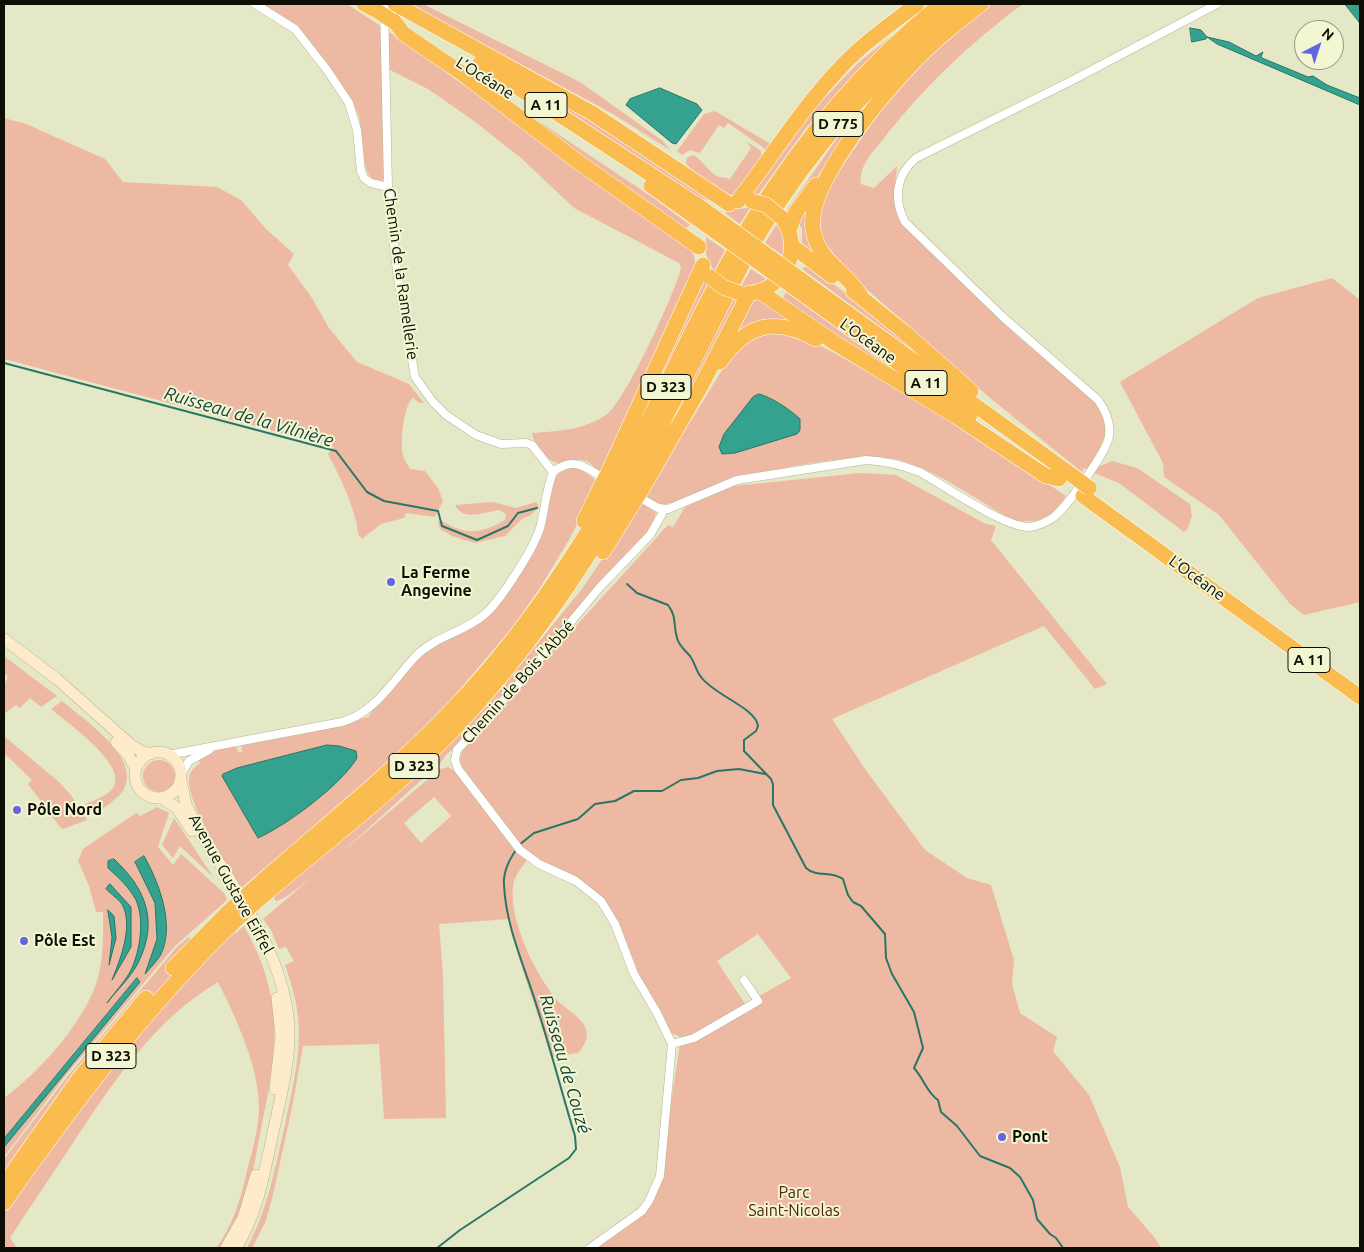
<!DOCTYPE html>
<html>
<head>
<meta charset="utf-8">
<style>
  body { margin:0 }
  #map { position:relative; width:1364px; height:1252px; overflow:hidden; background:#e5e8c6; font-family:Ubuntu,sans-serif }
  canvas { display:block }
  .frame { position:absolute; inset:0; border:5px solid #0d0e04; pointer-events:none }
  .north { position:absolute; left:1294px; top:20px; width:50px; height:50px; box-sizing:border-box; background:#f3f6d3; border:1px solid #979980; border-radius:50%; rotate:40deg; font-size:14px; font-weight:700; line-height:20px; text-align:center; color:#0d0e04 }
  .north::after { content:''; display:block; margin:auto; width:18px; height:22px; background:#6466df; clip-path:polygon(50% 0,100% 100%,50% 72%,0 100%) }
</style>
</head>
<body>
<div id="map">
<canvas width="1364" height="1252"></canvas>
<div class="frame"></div>
<div class="north">N</div>
</div>
<script>
const g = document.querySelector('canvas').getContext('2d');
g.lineJoin = 'round';
function fill(path, color) { g.fillStyle = color; g.fill(path, 'evenodd'); }
function strokePath(path, color, width, dash) { g.strokeStyle = color; g.lineWidth = width; g.lineCap = dash ? 'butt' : 'round'; g.setLineDash(dash || []); g.stroke(path); }
function drawText(font, color, halo, rows, align = 'center') {
  g.font = font + ' Ubuntu,sans-serif'; g.lineWidth = 4; g.setLineDash([]); g.textBaseline = 'middle'; g.strokeStyle = halo; g.fillStyle = color; for (const [text, x, y, turn = 0] of rows) {
    g.save(); g.translate(x, y); g.rotate((+turn || 0) * Math.PI / 180); g.textAlign = isNaN(turn) ? turn : align; if (halo) g.strokeText(text, 0, 0); g.fillText(text, 0, 0); g.restore();
  }
}
fill(new Path2D(`
  M260 4H347L379 25 381 29 385 172 384 178 381 181C359 184 363 131 359 117 353 97 314 44 298 29 288 19 272 12 260 4Z
  M409 4H423L580 82 663 141 670 150 613 114Z
  M992 4H1023C970 43 925 86 884 138 874 151 858 166 861 184L874 188 897 166C895 193 890 205 907 229L1016 335 1091 398C1115 426 1105 442 1087 469L1084 468 1082 472 990 398 855 279 826 249 817 223 822 199 837 174 885 104 934 50Z
  M388 31 691 247 696 264 601 474C596 470 592 463 586 461 561 455 560 475 541 450 537 443 533 441 532 433 558 431 584 430 606 415 625 402 675 293 681 268L679 263 574 208 521 158 474 121 428 89 388 69Z
  M893 35 806 128 758 195H752L814 109 858 63Z
  M507 71 567 102 709 195 707 201 704 198 703 200Z
  M895 71 789 215 785 213 845 127Z
  M492 90 655 199 690 225 683 230Z
  M715 111 772 145 767 153 764 148 728 123 724 128 719 125 700 153 690 150 682 155 677 151 704 114Z
  M4 118 26 124 105 159 123 182 217 187 241 200 266 229 294 254 288 265 312 298 329 328 357 362 409 384 424 403H419L413 398C403 406 400 443 403 455 404 460 408 465 410 469L425 471 438 488 443 501 435 517 406 513 404 518 381 524 362 539C356 534 358 528 356 521 350 497 339 475 328 454L334 447 4 359Z
  M747 142 760 150 763 158 734 195C723 196 691 172 686 163L687 158 693 155C703 160 706 169 715 175 721 179 724 176 730 179L751 148Z
  M810 199 822 260 802 245V228L798 223Z
  M750 208 740 224 725 213 732 209Z
  M777 224 784 235 785 257 765 243Z
  M706 237 725 250 714 271 706 255Z
  M807 265 888 324 953 380 802 269Z
  M751 269 769 281 741 287Z
  M1332 278 1360 300V602L1304 615 1290 604 1219 515 1164 477 1163 463 1120 382 1258 298Z
  M703 280 707 285 678 342V347L635 434 616 464Z
  M786 292 938 401 782 300Z
  M763 299 770 302 794 325 732 341 751 301Z
  M733 300 738 301 710 363 657 447Z
  M765 331 805 338 836 354 961 425 1066 496C1051 518 1041 523 1014 521 979 501 938 471 899 460 861 450 781 469 740 476 719 482 683 503 666 504 657 505 651 501 644 497L735 349Z
  M1112 461 1137 468 1190 504 1192 516 1187 530 1184 532 1119 483 1094 473 1100 466Z
  M569 468H579L598 482 570 538 538 591 511 629 444 708 397 756 241 888C227 863 187 806 189 778 190 771 194 767 200 763L198 758C210 752 223 748 236 746L238 752H242L241 745 369 717 374 707 423 652 488 617 496 607 539 541 553 482 558 474Z
  M861 473 896 475 986 524 996 526 991 540 1107 684 1095 689 1044 626 832 719 865 769 925 850 967 878 991 885 1014 960 1012 984 1020 1013 1057 1037 1053 1051 1089 1095 1120 1167 1128 1207 1155 1238 1161 1248H594L650 1205 658 1191 664 1168 667 1129 681 1037 671 1033 634 968 608 907 597 892 580 881 530 856 517 842 459 765 462 751 668 525 673 527 685 507 733 486ZM758 934 791 978 745 1004 717 961Z
  M493 502 516 508 536 502 539 506 531 515 523 518 505 536 475 543 452 536 440 529 438 522 441 520C465 536 481 534 505 520L506 514 499 510C485 512 463 522 455 505Z
  M641 502 656 513 650 530 460 743 446 755 439 765C412 786 297 899 276 901L274 899 276 894 511 676 582 589Z
  M4 656 57 696 41 707 30 698 20 708 16 705 4 714V687L8 676 4 673Z
  M62 701C83 719 141 757 124 789 118 799 104 807 95 815L85 804C94 800 109 796 114 786 126 763 66 722 51 709Z
  M4 736 59 782 71 795 87 820 63 829 60 827 28 784 32 780 4 753Z
  M143 776a16 16 0 1 1 32 0a16 16 0 1 1-32 0Z
  M448 767 456 771 508 841 527 860C521 868 514 876 513 887 509 920 535 974 556 999 565 1009 581 1016 586 1029 589 1038 584 1046 578 1053L551 1057C538 1011 519 966 509 919L439 924 443 974 446 1118 384 1119 379 1044 303 1046 293 1103 272 1199 265 1223 252 1248H247C268 1209 275 1168 285 1125 292 1090 302 1053 298 1016 296 999 291 982 285 965L294 961 286 947 279 949 271 930 263 919 440 769ZM434 797 451 816 421 843 404 823Z
  M157 807 169 813 158 847 173 865 181 854 224 893 227 900 175 946 66 1075 4 1157V1098C39 1072 81 1026 96 984 104 961 103 935 103 912H96L89 886 78 861 83 849 136 813 140 816Z
  M174 818 214 878 180 846 173 858 162 845Z
  M244 926C285 999 278 1051 261 1129 255 1157 252 1189 239 1215 234 1226 227 1237 221 1248H216C232 1227 240 1201 246 1175 251 1154 259 1130 259 1108 259 1067 236 1018 218 982 154 1020 111 1085 71 1146 51 1176 30 1207 10 1238L17 1248H4V1159L67 1077 177 947 189 937 205 962 234 931 236 933Z`), '#eeb9a2');
const water = new Path2D(`
  M1345 4H1359L1360 23Z
  M1190 28 1201 30 1207 37 1229 42 1256 56 1263 52 1261 57 1262 58 1308 77 1313 76 1327 85 1360 98V105L1217 44 1207 37 1206 39 1192 42Z
  M660 88 697 104 702 110 676 144 672 143 626 105 630 99Z
  M759 394C773 398 789 409 800 419V430L797 434 735 453 722 454 719 447 724 434 753 397Z
  M327 745 339 746 356 751 357 758C341 785 287 825 258 838L222 776 223 774 237 768Z
  M144 856C159 882 176 927 160 956 156 962 150 968 145 974L157 939 155 903 135 862Z
  M114 859C146 889 159 921 138 963 131 977 117 990 107 1003 114 993 124 983 130 972 140 953 145 920 136 900 129 887 119 878 108 868V861Z
  M110 884 131 907V947L112 980C120 960 133 928 123 906 120 900 111 894 106 889Z
  M108 910 114 916 116 938 109 965 112 938Z
  M137 978 140 982 4 1147V1139Z`);
fill(water, '#34a28e');
strokePath(water, '#287665', 1);
strokePath(new Path2D(`
  M4 363 336 451 367 492 384 501 438 511 442 526 477 540 508 526 518 513 537 508
  M627 584 637 593 668 605C677 617 673 624 677 638 679 646 685 650 690 656 695 663 696 671 701 677 714 695 756 708 758 726L756 731 744 740V751L771 779 773 784V805L806 868C817 878 831 870 843 879L848 895 853 902 861 906 885 934 886 958 892 974 914 1012 923 1048 914 1068C924 1079 927 1093 938 1100L941 1112 957 1126 980 1156 1010 1168 1020 1177 1033 1200 1037 1219 1050 1234 1056 1238 1063 1248
  M519 845 534 833 578 819 595 804 615 801 634 791H662L681 780 698 778 717 771 739 769 765 774
  M437 1248 460 1230 569 1158 576 1149 575 1136C562 1094 551 1050 537 1007 525 967 506 928 504 885 503 873 509 860 516 850`), '#287665', 2);
const street = new Path2D(`
  M255 4 295 29 327 70 349 103 357 130 361 171 364 178 371 183 388 187
  M384 4 388 187 397 272 415 377 433 402 446 415 476 435 501 444 526 443 532 445 553 472
  M553 472C575 455 587 469 607 480
  M637 496 658 508 668 509 737 480 866 460C885 461 902 465 920 472 944 486 1004 527 1029 527 1037 526 1047 522 1054 517 1067 506 1107 452 1109 436 1111 422 1106 411 1098 400L1003 317 905 222C893 199 896 175 916 158L1073 80 1217 4
  M168 755 342 722C376 713 394 678 417 655 436 636 465 632 485 614 501 600 534 548 540 528 545 509 546 490 553 472
  M181 774 189 761 209 750
  M672 1044 694 1038 758 1001 744 980
  M590 1248 642 1211 649 1201 660 1176 672 1044 657 1013 634 974 615 924 601 901 576 881 539 864 520 850 458 769 455 760 457 750 524 678 600 587 650 535 662 514 663 509`);
const secondary = new Path2D(`
  M4 639 57 679 131 745 141 751 151 754
  M116 742 129 756 136 770
  M135 775a23 23 0 1 1 46 0a23 23 0 1 1-46 0Z
  M181 781 186 804 195 823C232 887 285 952 289 1028 290 1064 280 1099 273 1133 264 1174 258 1213 236 1248
  M162 798 176 807 192 831
  M275 1089 281 1036 277 998
  M226 1248 243 1218 256 1175`);
const highway = new Path2D(`
  M364 4 379 12
  M395 4 592 113 729 204
  M394 21 404 34 460 72 577 161 699 247
  M480 63 699 206
  M651 186 692 215
  M738 201C772 156 802 108 841 67 863 43 891 24 917 4
  M789 230 796 212 816 185
  M792 246 832 276
  M799 278 1073 476
  M793 287 970 415
  M759 291 835 343 957 417 1046 476 1059 479
  M853 291 904 332 971 391
  M753 293C787 286 803 247 782 218
  M861 296C846 271 818 261 813 230 805 186 884 92 915 61 935 40 958 22 981 4
  M720 362C747 323 775 317 816 339
  M608 473 703 265
  M619 479C664 394 701 305 751 223 802 140 865 65 941 4
  M631 485C656 436 681 386 706 337 724 302 740 266 760 232 813 145 883 68 962 4
  M641 491 700 388 749 293
  M1083 496 1360 697
  M584 521 602 484
  M603 552 634 502
  M251 891C315 834 382 781 442 720 510 652 564 573 613 490
  M257 901C324 844 396 790 457 726 523 657 576 578 624 497
  M173 968 228 912
  M4 1184 80 1077 146 998
  M4 1203C75 1102 145 1008 234 922`);
strokePath(street, '#b3b595', 9);
strokePath(secondary, '#b3b595', 12);
strokePath(highway, '#fff', 16);
strokePath(street, '#fff', 8);
strokePath(secondary, '#feebca', 11);
strokePath(highway, '#fabb4f', 15);
const highwayBridge = new Path2D(`
  M379 12 391 20
  M752 201 766 205 782 218
  M699 206 799 278
  M692 215 793 287
  M710 277 723 287 739 293
  M1073 476 1089 488
  M602 484 608 473
  M613 490 619 479
  M624 497 631 485
  M634 502 641 491
  M228 912 251 891
  M234 922 257 901`);
strokePath(highwayBridge, '#fff', 16, []);
strokePath(highwayBridge, '#fabb4f', 15);
for (const [x, y, r, color] of [
  [391,582,5,"#6466df"],
  [17,810,5,"#6466df"],
  [24,941,5,"#6466df"],
  [1002,1137,5,"#6466df"]
]) { const dot = new Path2D(); dot.arc(x, y, r, 0, 2 * Math.PI); g.fillStyle = color; g.fill(dot); strokePath(dot, '#f3f6d3', 2); }
for (const [x, y, w] of [
  [546,105,42],
  [838,124,50],
  [926,383,42],
  [666,387,50],
  [1309,660,42],
  [414,766,50],
  [111,1056,50]
]) { const box = new Path2D(); box.roundRect(x - w / 2, y - 12.5, w, 25, 4); g.fillStyle = '#f3f6d3'; g.fill(box); strokePath(box, '#0d0e04', 1); }
drawText('bold 15px', '#0d0e04', null, [
  ["A 11",546,105],
  ["D 775",838,124],
  ["A 11",926,383],
  ["D 323",666,387],
  ["A 11",1309,660],
  ["D 323",414,766],
  ["D 323",111,1056]
]);
drawText('16px', '#0d0e04', '#f3f6d3', [
  ["L’Océane",485,78,32],
  ["Chemin de la Ramellerie",401,274,82],
  ["L’Océane",868,341,36],
  ["L’Océane",1197,578,36],
  ["Chemin de Bois l'Abbé",518,682,-48],
  ["Avenue Gustave Eiffel",231,884,61]
]);
drawText('bold 16px', '#0d0e04', '#f3f6d3', [
  ["La Ferme",401,573],
  ["Angevine",401,591],
  ["Pôle Nord",27,810],
  ["Pôle Est",34,941],
  ["Pont",1012,1137]
], 'left');
drawText('16px', '#53230b', '#f3f6d3', [
  ["Parc",794,1193],
  ["Saint-Nicolas",794,1211]
]);
drawText('italic 18px', '#114138', '#f3f6d3', [
  ["Ruisseau de la Vilnière",249,417,16],
  ["Ruisseau de Couzé",565,1064,74]
]);
</script>
</body>
</html>
